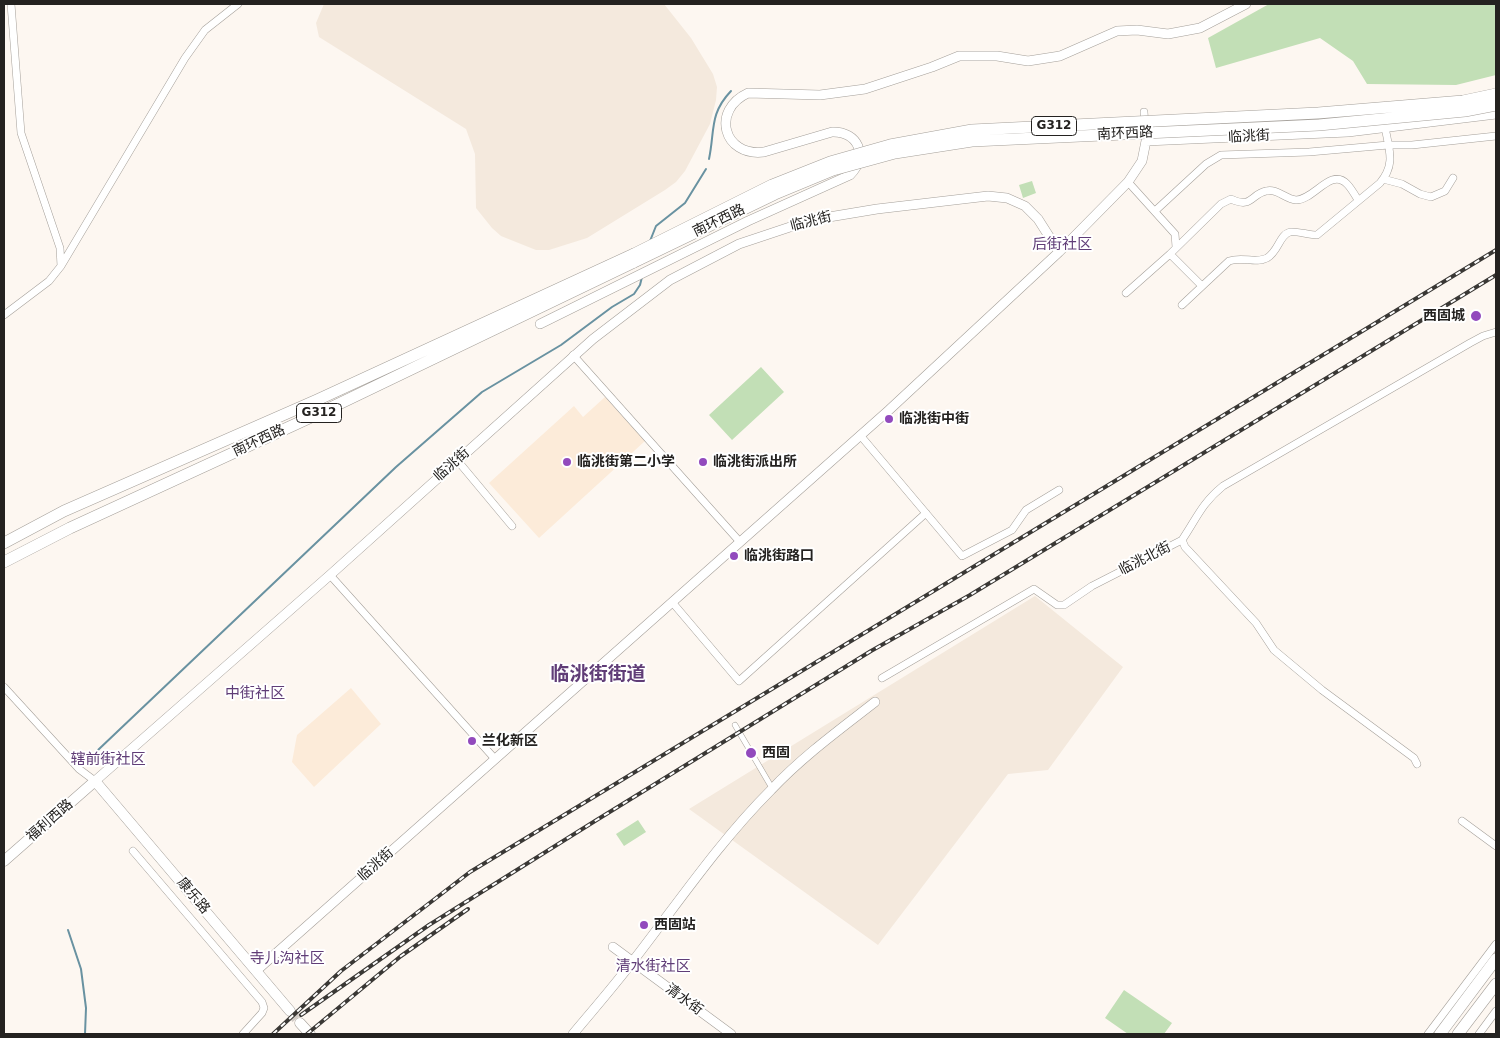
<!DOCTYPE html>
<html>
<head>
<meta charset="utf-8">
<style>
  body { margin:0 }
  #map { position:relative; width:1500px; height:1038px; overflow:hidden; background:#fdf7f1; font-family:"DejaVu Sans",sans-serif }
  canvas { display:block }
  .frame { position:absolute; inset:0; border:5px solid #242220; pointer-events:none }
</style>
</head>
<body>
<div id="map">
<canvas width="1500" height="1038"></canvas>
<div class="frame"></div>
</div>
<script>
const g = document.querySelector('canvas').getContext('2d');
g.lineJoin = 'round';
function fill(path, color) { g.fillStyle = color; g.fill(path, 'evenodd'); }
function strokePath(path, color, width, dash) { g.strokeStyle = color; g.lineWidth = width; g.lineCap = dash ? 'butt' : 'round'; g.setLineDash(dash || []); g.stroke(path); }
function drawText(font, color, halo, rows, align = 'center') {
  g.font = font + ' "DejaVu Sans","Noto Sans SC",sans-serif'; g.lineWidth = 4; g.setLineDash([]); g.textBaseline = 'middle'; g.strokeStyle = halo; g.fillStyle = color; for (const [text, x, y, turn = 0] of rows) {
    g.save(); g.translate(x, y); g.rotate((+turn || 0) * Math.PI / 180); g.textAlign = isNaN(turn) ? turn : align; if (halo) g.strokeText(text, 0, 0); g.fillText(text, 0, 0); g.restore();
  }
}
fill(new Path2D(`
  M324 4H664L691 38 713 74 717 87 716 100 710 124 685 171 676 182 665 190 587 238 549 250H536L501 236 492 228 476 208 475 154 466 129 319 37 316 23Z
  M1035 596 1123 667 1048 770 1008 774 878 945 689 809Z`), '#f4e9dd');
fill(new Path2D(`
  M605 397 645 441 539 538 489 483 574 406 583 417Z
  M351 688 381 724 314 787 292 762 297 735Z`), '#fcebd9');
fill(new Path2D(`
  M1269 4H1496V75L1456 85 1367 84 1353 61 1320 38 1216 68 1208 38Z
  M1032 181 1036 193 1023 198 1019 185Z
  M761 367 784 392 732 440 709 415Z
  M638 820 646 832 624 846 616 834Z
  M1124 990 1172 1023 1164 1034H1128L1105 1018Z`), '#c2dfb6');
strokePath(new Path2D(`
  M709 159C715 131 709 114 731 91
  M650 241 656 226 685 203 706 169
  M98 750 396 467 482 392 561 345 612 307 634 294 640 285 642 277
  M68 930 81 969 86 1008 85 1034`), '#6992a1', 2);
strokePath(new Path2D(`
  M290 1011 300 1023`), '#d2ccc7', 10, [10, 5]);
const pedestrian = new Path2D(`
  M735 725 772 788`);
const minor = new Path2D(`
  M1144 112 1145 125
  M1383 179 1402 184 1420 194 1431 197 1445 191 1453 178
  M1128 182 1175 234 1176 247
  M1155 211 1206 164 1221 155 1309 152 1388 145H1412L1496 136
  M1170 254 1201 285
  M61 266 185 58 205 30 238 4
  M1126 293 1170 254 1221 204 1231 199C1252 209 1251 194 1266 191 1277 188 1285 199 1296 200 1314 200 1331 167 1347 184 1351 188 1355 195 1358 200
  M1182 305 1229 261C1243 256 1255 264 1267 258 1279 251 1279 235 1290 232 1297 231 1309 235 1317 235L1380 183C1396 164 1389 150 1385 127
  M4 315 49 281 61 266 60 248 21 133 11 4
  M573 355 740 542
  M860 435 962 556 1012 530 1026 510 1059 490
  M457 460 512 526
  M1182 540 1185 547 1256 623 1274 650 1322 690 1414 758 1417 764
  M330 575 495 759
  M672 602 739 681 926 513
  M882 678 1034 589 1057 605H1064L1092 586 1182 540C1197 518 1201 504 1223 486L1470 343 1483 336 1496 332
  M4 687 79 769 95 781
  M1462 821 1496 846
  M133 851 262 1002 264 1008 262 1013 243 1034
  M1428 1034 1496 944
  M1479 1034 1496 1011`);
const tertiary = new Path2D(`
  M540 324 748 221 850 175C869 156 858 131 832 132L764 152C723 157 711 110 748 93L820 95 865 89 932 67 959 56H997L1028 61 1060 56 1117 31 1137 30 1168 34 1200 28 1246 4
  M95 781 330 575 593 339 670 280 739 244 811 220 877 209 988 196 1007 198 1025 206 1038 219 1059 252
  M613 947 731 1034
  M256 971 889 410 1059 252 1128 182 1142 161 1146 141 1348 132 1496 114
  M573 1034C593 1010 614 986 633 961 678 903 719 842 771 790 802 757 839 730 875 702`);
const secondary = new Path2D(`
  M4 861 95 781 290 1011
  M300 1023 310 1034`);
const primary = new Path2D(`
  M1440 1034 1496 959
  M1458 1034 1496 984`);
const trunk = new Path2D(`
  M4 543 64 511 317 400 634 254
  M4 562 70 528 322 412 634 262`);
strokePath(pedestrian, '#a49f99', 6);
strokePath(minor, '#a49f99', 8);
strokePath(tertiary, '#a49f99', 10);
strokePath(secondary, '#a49f99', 11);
strokePath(primary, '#a49f99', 12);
strokePath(trunk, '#a49f99', 12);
strokePath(pedestrian, '#fff', 5);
strokePath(minor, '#fff', 7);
strokePath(tertiary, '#fff', 9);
strokePath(secondary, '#fff', 10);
strokePath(primary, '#fff', 11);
strokePath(trunk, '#fff', 11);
const rail = new Path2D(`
  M301 1015 429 925 595 821 871 651 970 595 1496 275
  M273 1034 341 971 470 872 1496 250
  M307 1034 401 956 468 909`);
strokePath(rail, '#3a3835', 4);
strokePath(rail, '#fff', 2, [5.5]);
const trunkBridge = new Path2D(`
  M634 254 772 185 830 162 890 145 972 130 1318 113 1463 101 1496 94
  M634 262 775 194 833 170 895 153 972 141 1319 125 1465 111 1496 105`);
strokePath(trunkBridge, '#a49f99', 12, []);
strokePath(trunkBridge, '#fff', 11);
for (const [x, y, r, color] of [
  [1476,316,6,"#924abd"],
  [889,419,5,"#924abd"],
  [567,462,5,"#924abd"],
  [703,462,5,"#924abd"],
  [734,556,5,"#924abd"],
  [472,741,5,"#924abd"],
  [751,753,6,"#924abd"],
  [644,925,5,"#924abd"]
]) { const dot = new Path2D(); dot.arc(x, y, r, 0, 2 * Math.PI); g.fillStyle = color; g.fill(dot); strokePath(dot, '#fff', 2); }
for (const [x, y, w] of [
  [1054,126,45],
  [319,413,45]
]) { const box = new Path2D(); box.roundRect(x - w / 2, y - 9.5, w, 19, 4); g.fillStyle = '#fff'; g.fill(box); strokePath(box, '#242220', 1); }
drawText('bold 12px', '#242220', null, [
  ["G312",1054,126],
  ["G312",319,413]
]);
drawText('14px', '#242220', '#fff', [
  ["南环西路",1125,134,-3],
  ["临洮街",1249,137,-3],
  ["南环西路",719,221,-26],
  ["临洮街",811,222,-14],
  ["南环西路",259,441,-25],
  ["临洮街",452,465,-42],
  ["临洮北街",1145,559,-27],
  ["福利西路",50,821,-41],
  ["临洮街",376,865,-42],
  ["康乐路",193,896,50],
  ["清水街",684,1000,36]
]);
drawText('bold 14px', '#242220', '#fff', [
  ["西固城",1465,316,"right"],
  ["临洮街中街",899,419],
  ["临洮街第二小学",577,462],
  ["临洮街派出所",713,462],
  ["临洮街路口",744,556],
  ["兰化新区",482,741],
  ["西固",762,753],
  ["西固站",654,925]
], 'left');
drawText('15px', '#603d77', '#fff', [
  ["后街社区",1062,245],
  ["中街社区",255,694],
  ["辖前街社区",108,760],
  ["寺儿沟社区",287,959],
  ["清水街社区",653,967]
]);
drawText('bold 19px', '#603d77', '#fff', [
  ["临洮街街道",598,675]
]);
</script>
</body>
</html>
